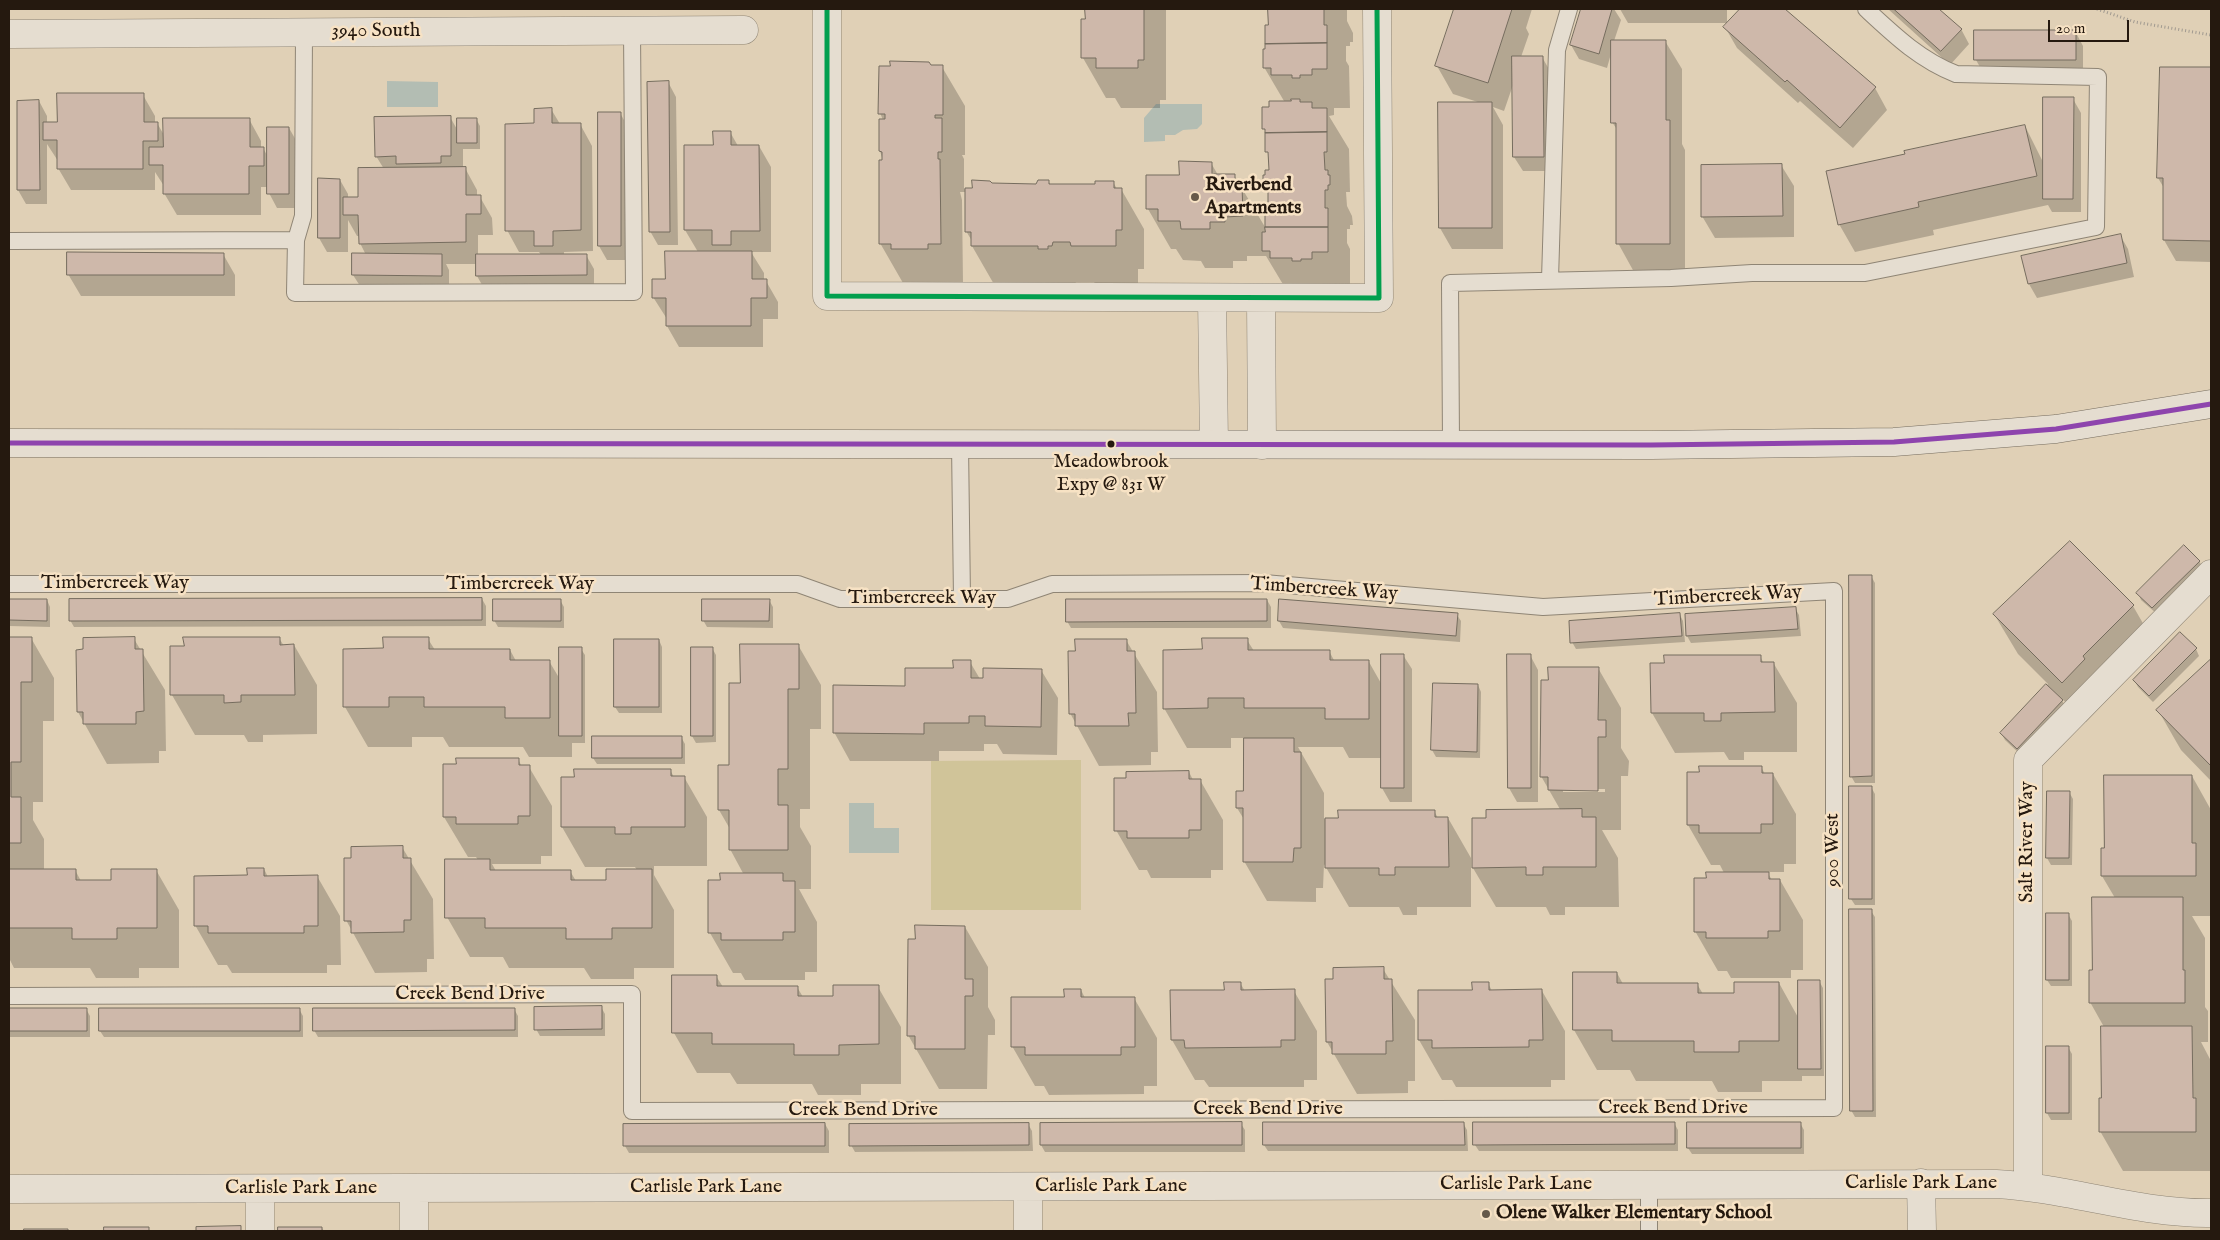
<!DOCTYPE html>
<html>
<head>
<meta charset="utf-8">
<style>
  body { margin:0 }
  #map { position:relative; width:2220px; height:1240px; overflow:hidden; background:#e0d0b6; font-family:"IM FELL English",serif }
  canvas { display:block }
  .frame { position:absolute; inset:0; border:10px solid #25190f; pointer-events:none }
  .scale { position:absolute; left:2048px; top:20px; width:81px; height:22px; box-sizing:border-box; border:2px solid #25190f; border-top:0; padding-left:6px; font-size:15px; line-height:18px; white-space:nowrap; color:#25190f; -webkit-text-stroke:4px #f7e2c4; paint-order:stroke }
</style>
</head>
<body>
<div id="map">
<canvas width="2220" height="1240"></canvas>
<div class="frame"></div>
<div class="scale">20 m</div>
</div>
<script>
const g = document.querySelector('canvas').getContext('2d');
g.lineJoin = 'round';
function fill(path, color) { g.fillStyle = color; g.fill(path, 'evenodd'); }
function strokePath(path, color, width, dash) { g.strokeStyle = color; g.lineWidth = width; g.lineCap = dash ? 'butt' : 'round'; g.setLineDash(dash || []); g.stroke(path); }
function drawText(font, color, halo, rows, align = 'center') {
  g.font = font + ' "IM FELL English",serif'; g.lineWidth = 5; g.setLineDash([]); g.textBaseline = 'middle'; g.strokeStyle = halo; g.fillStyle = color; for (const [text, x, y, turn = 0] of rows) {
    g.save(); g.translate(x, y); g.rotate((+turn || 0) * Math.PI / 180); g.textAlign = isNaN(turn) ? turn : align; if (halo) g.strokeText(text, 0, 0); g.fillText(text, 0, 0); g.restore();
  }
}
fill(new Path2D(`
  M1081 760V910H931V761Z`), '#d0c499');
fill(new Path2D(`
  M387 81 438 82V107H387Z
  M1156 104H1202V124L1197 129 1183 130 1175 135H1165V141L1144 142V118Z
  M849 803H874V828H899V853H849Z`), '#b3bdb3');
fill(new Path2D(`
  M1086 9H1166V100H1160V108H1121L1115 98H1106L1083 58Z
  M1267 9H1347V21L1353 33V42H1350V46H1346V61L1349 66 1350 108H1334V115L1329 116 1349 149 1350 192H1346L1347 206 1352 216 1353 225H1350V229H1347V243L1350 249V292L1287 291 1266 256H1247V261H1233V268H1205L1201 261 1183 260 1176 249H1171L1148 209 1181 176 1211 163 1218 175H1234L1265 227 1270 209V196L1264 186V176L1270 171 1266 133 1264 128 1284 101 1264 67 1266 26H1270V13Z
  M1456 9H1532L1526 28 1529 34 1521 57H1542L1550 71 1551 171H1523L1514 157V82L1504 111 1493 107 1503 125V249H1452L1440 228 1481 103 1453 94 1437 66Z
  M1582 9H1614L1621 20 1614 41H1665L1682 69V144L1685 150V272H1634L1618 243V131L1612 122V50L1607 68 1579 59 1571 45Z
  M1620 9H1727V23H1628Z
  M1741 9H1784L1875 88 1887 110 1853 148 1800 101 1798 103 1737 48 1725 27Z
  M1888 9H1938L1961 29 1969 44 1950 65Z
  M2075 31 2083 46V74H1984L1976 60Z
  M930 67H942L965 106V155H962L964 159V189H973L992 184 1037 185 1048 181 1051 185H1097L1113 182 1117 189H1121L1144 229V269H1138V285H1096L1094 282H1076L1075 285 995 286 972 246V241L966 231V192H960L962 200 963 283H903L880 243 883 161 880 151 883 120 880 113Z
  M2162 68H2211V262L2176 261 2164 240V188L2158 178Z
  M668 82 676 97 678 245H658L650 231Z
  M143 95 155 116V123H157L164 135 249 119 261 141V148H263L268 157 289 128 297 142V208H277L269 193V187H261V215H177L164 193V186L155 172V190H71L58 168V161L47 144V204H26L18 190 39 101 47 116V123H58Z
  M2073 99 2081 113V212H2052L2048 205 1933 230 1934 235 1855 252 1839 224 2025 126 2044 164Z
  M551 109 560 124H580L592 146 593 251 564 252V255H586L594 269V289L485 290 477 276V264H446L449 270V290L362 289 353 275V255H366L360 243V236H357L348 220V252H327L319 238 340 180 348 194V198H360L384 169 376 156 450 117 458 131 476 119 480 126V149H463V168H465L477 190V197H480L492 218 493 235H478V255H541L539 252H519L507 230 535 124Z
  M620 113 628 127V260H607L599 246Z
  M730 132 738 146H759L771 167V252H751L764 273V281H766L778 302V319H763V347H679L667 326V319L653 297 667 281 698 252 685 230 714 146Z
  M1781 165 1794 186V237L1715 238 1702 216Z
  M2120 235 2128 249 2134 277 2037 298 2029 284 2023 256Z
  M223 254 235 275V296H81L68 274Z
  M2070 542 2133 606 2156 646 2106 696 2107 700 2086 722 2060 697 2066 707 2021 755 2005 740 2001 733 2048 684 2018 654 1994 614Z
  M2199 561 2203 568 2157 614 2141 600 2138 593Z
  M1871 576 1875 583V783H1855L1851 776Z
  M482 599 486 606V626L74 627 70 620Z
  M9 600H47L50 607V627L9 626Z
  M560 600 564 607V628L498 627 494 620Z
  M769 600 773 607V628L707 627 703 620Z
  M1267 600 1271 607V628H1071L1067 621Z
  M1795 608 1799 615 1801 636 1691 643 1687 636 1686 615Z
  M1457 615 1461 621 1460 642 1283 628 1279 621Z
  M1680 615 1683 621 1685 642 1576 649 1572 642Z
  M9 638H31L54 678V721H43V802H33V820L44 839V870H75L81 881H112L156 870 179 910V968H139V978H96L90 968H14L9 958Z
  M279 638 284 646 294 645 317 685V734L263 735V742H248L244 735H195L172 695 185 647Z
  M134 639 165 690 166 751H159V763L107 764 78 712Z
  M428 639 435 650H510L516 661H549L561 681 581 649 585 655V743H572V757H529L523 747H449L443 737H412V747H368L345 707V650L385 649Z
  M659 640 662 647V713H619L615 707Z
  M1126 640 1157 692 1158 752H1151V765L1099 766 1070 713Z
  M1247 640 1254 651H1329L1335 662H1369L1382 685 1403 655 1412 669V802H1390L1382 788V758H1349L1343 747H1298L1324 793V819L1434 811 1438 818H1448L1471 858V907H1417V915H1403L1399 907H1349L1324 864 1323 888H1316V902L1267 901 1244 861 1245 821 1237 808 1245 793V738H1231V748H1187L1164 708 1204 650Z
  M798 645 821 685V729H810V809H800V827L811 846V889H799L817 922V972H805V980H745L741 973H733L710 933 722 881 744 875 730 849V829L719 810V766H730L741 685Z
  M692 648H712L716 655V742L696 743 692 736Z
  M2196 649 2199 656 2153 702 2138 687 2134 680Z
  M1530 655 1538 670V802H1517L1509 788Z
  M1760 656 1764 664H1774L1797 703V752H1744V760H1729L1724 752 1675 753 1652 713Z
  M2211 660V781L2181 750 2158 710Z
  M970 662 980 679 1041 670 1058 698 1057 755 1003 754 997 744H984V751H939V761H850L834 732 906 687Z
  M1598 668 1621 708V748L1629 761 1628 776H1621V830H1602L1618 858 1619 907H1565V915H1550L1546 907H1496L1473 868 1487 819 1561 811 1541 776ZM1563 789H1605V792H1563Z
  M1478 685 1481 692 1480 758 1436 757 1432 750Z
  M681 737 685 744V764H597L593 758Z
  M518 759 522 767H529L552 806V856H541V864H492L496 871H570L576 881H607L637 870 635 867H585L562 827 670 770 674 777H684L707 817V866H654V875L674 910V968H634V979H591L584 968H509L503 957H470L447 917 478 860 476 857H468L444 817Z
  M1761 767 1765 774H1773L1796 814V864H1784V872H1767L1772 880H1780L1803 920V970H1791V978H1731L1727 971H1718L1695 931 1707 880 1724 873 1720 865H1711L1688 825V773Z
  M1189 772 1193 780H1200L1223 820V870H1211V878H1151L1147 870H1139L1116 830Z
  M2192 776 2211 810V916H2192L2205 938V1007L2208 1011V1042H2201L2211 1061V1171H2123L2100 1131 2104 1027 2090 1002 2093 971 2115 898 2102 876 2106 849Z
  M1871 787 1875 794V905H1855L1851 899Z
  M2048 792H2069L2073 799 2072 865H2051L2047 858Z
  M402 847 433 899 434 959H427V972L375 973 346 920 353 859Z
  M264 869 268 877 317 876 340 916 341 965H327V973H232L227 965H218L195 925 249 876Z
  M1871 911 1875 917 1876 1117H1855L1851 1110Z
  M2068 914 2072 921V986H2051L2047 980Z
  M965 927 988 967V1007L995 1020V1035H988L987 1089H939L908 1035Z
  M1383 969 1415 1020V1081H1408V1093L1357 1094 1327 1042Z
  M1617 973 1623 984H1697L1703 994H1735L1779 983 1799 1019 1819 981 1823 988 1824 1076H1802V1081H1762V1092H1718L1712 1081H1636L1630 1070H1597L1574 1030Z
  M716 976 723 987H797L803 997H835L878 987 901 1027V1084H861V1095H818L812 1084H737L730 1073H697L674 1033Z
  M1240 983 1245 991H1294L1317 1031V1080H1304V1087H1209L1204 1080H1195L1172 1040 1226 991Z
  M1488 983 1492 991H1542L1565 1031V1080H1551V1087H1456L1452 1080H1442L1419 1040 1473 991Z
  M1081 990 1085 998H1134L1157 1038V1086H1144V1094L1049 1095 1044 1086H1035L1012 1046 1066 998Z
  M601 1007 605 1014V1036H540L536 1029Z
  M9 1009H86L90 1016V1037H9Z
  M299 1009 303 1016V1037H104L100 1031Z
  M514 1009 518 1016V1037H318L314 1030Z
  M2068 1047 2072 1054V1120H2051L2047 1113Z
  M1463 1123 1467 1130 1468 1151H1268L1264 1145Z
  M1674 1123 1678 1130V1151H1479L1475 1145Z
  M1800 1123 1804 1130V1154H1692L1688 1148Z
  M825 1124 829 1131V1153H629L625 1146Z
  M1028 1124 1032 1131 1033 1151 855 1152 851 1145Z
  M1241 1124 1245 1130V1152H1045L1041 1145Z
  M279 1228H322L324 1231H279Z`), '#0003');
const building = new Path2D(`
  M1085 9H1144V60H1138V68H1096V58H1081V19H1085Z
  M1268 9H1324V25H1327V43L1265 44V25H1268Z
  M1454 9H1512L1488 83 1435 66Z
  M1581 9H1612L1599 54 1570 45Z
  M1740 9H1785L1876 87 1840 128 1787 80 1785 82 1723 27Z
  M1894 9H1939L1962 29 1941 51Z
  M1974 30H2076V60H1974Z
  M1611 40H1666V120H1670V244H1616V123H1611Z
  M1327 43V69H1312V75H1300V78H1292V75H1271V68H1263V49H1265V44Z
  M1512 56H1543L1544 157H1513Z
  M890 61 929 62 931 65H943V115H935V118H942V152H938V159H940L941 244H928V249H891V244H879V160H882V152L879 151V119H885V114H878L879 66H890Z
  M2160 67H2211V241L2163 240V178H2157Z
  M669 81 670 232H649L647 82Z
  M57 93H144V122H158V141H143V169H57V140H43V122H57Z
  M2043 97H2074L2073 199H2043Z
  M1291 99H1300V102H1312V108H1327V132L1265 133V129H1262V107H1269V101H1291Z
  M39 100 40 190H17V101Z
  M1438 102H1492V228H1439Z
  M552 108V123H581V230L553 231V246H534V231H505V124L534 123V109Z
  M598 112H621V246H598Z
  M451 116V156H441V163L396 164V156L375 157 374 117Z
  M163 118H250V147H264V166H249V194H163V165H149V147H163Z
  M457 118H477V143H457Z
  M2025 125 2037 176 1918 202 1919 207 1838 225 1826 171 1905 154 1904 151Z
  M267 127H289V194H267Z
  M713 131H731V145H759L760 231H731V245H712V230H684V145H713Z
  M1327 132V152H1324L1325 170H1328V175H1330V185H1328V190H1325V208H1328V227H1265V208H1268V190H1265V186H1263V175H1265V170H1269L1268 152H1265V133Z
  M1179 161 1212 162V174H1235V185H1242L1243 216 1225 217V222H1210V229H1181L1180 221H1158V209H1146V175H1179Z
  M1782 164 1783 216 1701 217V165Z
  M466 167V195H481V214H466V242L359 244 358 215H343V197H358V168Z
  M318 178 340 179V238H318Z
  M972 180 990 181 992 183 1036 184 1038 180H1049V184H1095V181H1114V188H1122V230H1116V246H1071L1070 242H1053L1052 246H1048V249H1038V246H971V232H965V188H972Z
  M1265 227H1328V252H1312V259H1301V261H1292V258H1270V251H1262V232H1265Z
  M2121 234 2127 263 2028 284 2021 256Z
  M665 251H752V279H767V298H751V326H666V298H652V279H665Z
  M67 252 224 253V275H67Z
  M352 253 442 254V276L352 275Z
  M476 254H587V275L476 276Z
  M2070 541 2134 605 2083 656 2085 659 2062 683 1993 614Z
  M2184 545 2200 561 2152 608 2136 593Z
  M1849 575H1872V776L1850 777Z
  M482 598V620L69 621V599Z
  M9 599H47V621L9 620Z
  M493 599H561V621H493Z
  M702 599H770L769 621H702Z
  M1066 599H1267V621L1066 622Z
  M1279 599 1458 613 1456 636 1278 621Z
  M1796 607 1798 629 1686 636 1685 614Z
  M1680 613 1682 636 1570 643 1569 621Z
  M2180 632 2197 648 2149 696 2133 680Z
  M9 637H32V682H21V762H11V797H21V843H9Z
  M135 637V649H143L144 711 136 712V724H83V712H77L76 650 83 649V638Z
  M183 637H280V645L294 644 295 695H241V702L224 703V695H170V646H184Z
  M383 637H429V649H510V660H550V718H505V707H424V697H389V707H343V649L383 648Z
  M1202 638H1248V650H1330V660H1369V719H1325V708H1244V698H1208V708L1163 709V650L1202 649Z
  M614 639H659V707H614Z
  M1075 639H1127V651H1135L1136 713H1128L1129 726H1075V714H1069L1068 651H1075Z
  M740 644H799V689H788V769H778V805H788V850H729V810H718V765H729V683H740Z
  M559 647H582V736H559Z
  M691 647H713V736H691Z
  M1381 654H1404V788H1381Z
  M1507 654H1531V788H1508Z
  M1664 655H1761V662H1774L1775 712 1721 713V721H1704V713H1651L1650 663H1664Z
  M2211 659V766L2156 710Z
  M953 660H971V678H983V668L1042 669 1041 727 985 726V716H969V723H924V734L833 733V685L905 686V668H953Z
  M1548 667H1599L1598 720H1606V737H1598V791L1548 790V777H1540L1541 680H1548Z
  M1433 683 1478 684 1477 752 1431 750Z
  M2046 684 2063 700 2017 749 2000 733Z
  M592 736H682V758H592Z
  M1244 738H1294V752H1301V848H1294L1293 862H1243V808H1236V791H1243Z
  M456 758H519V765H530V816H518V824H456V817H443V764H456Z
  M1699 766H1762V773H1773V824H1761V833H1699V825H1687V772H1699Z
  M574 769H671V776H685V827H631V834H615V827H561V777H574Z
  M1189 771V779H1201V830H1189V838H1127V831H1114V778H1126V772Z
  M2104 775H2192V843H2196V876H2101V848H2104Z
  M1849 786H1872V899H1849Z
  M2047 791H2070L2069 858H2046Z
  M1582 809V817H1596V867H1543V875H1526V867L1472 868V818H1486V810Z
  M1338 810H1435V817H1448L1449 867H1395V875H1379V868H1325V818H1338Z
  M403 846V858H411V920H404V932L351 933V921H344V858H351V847Z
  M445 859H490V870H571V880H606V869H652V928H612V939H566V928H485V918H445Z
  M247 868H264V876L318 875V926H304V933H208V926H194V876L247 875Z
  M9 869H76V880H111V869H157V928H117V939H72V928H9Z
  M1706 872H1769V879H1780V931H1768V938H1706V932H1694V878H1706Z
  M720 873H783V881H795V932H783V940H721V933H708V880H720Z
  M2092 897H2183V970H2185V1003H2089V970H2092Z
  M1849 909H1872L1873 1111H1850Z
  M2046 913H2069V980H2046Z
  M915 925 965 926V979H973V996H965V1049H915V1036H907L908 939H915Z
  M1384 967V979H1392L1393 1041H1386V1054H1332V1042H1326L1325 979H1333V968Z
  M1573 972H1617V983H1698V993H1734V982H1779V1041H1739V1052H1694V1041H1612V1030H1573Z
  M672 975H717V986H798V996H833V985H879V1044L839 1045V1055H794V1044H712V1033H672Z
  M1798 980H1820L1821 1069H1798Z
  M1224 982H1241V990L1295 989V1040H1281V1047L1185 1048 1184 1040H1171L1170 990H1224Z
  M1472 982H1489V990L1542 989 1543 1040H1529V1047L1432 1048V1040H1418V990H1472Z
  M1064 989H1081V997H1135V1047H1121V1055H1025V1047H1011V997H1064Z
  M602 1006V1029L534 1030V1007Z
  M9 1008H87V1031H9Z
  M99 1008H300V1031H99Z
  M313 1008H515V1030L313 1031Z
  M2101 1026H2192L2193 1098H2196V1132H2099V1098H2101Z
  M2046 1046H2069V1113H2046Z
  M1242 1122V1145H1040V1123Z
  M1263 1122H1464L1465 1145H1263Z
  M1473 1122H1675V1144L1473 1145Z
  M1687 1122H1801V1148H1687Z
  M825 1123V1146H623V1124Z
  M1029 1123V1145L849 1146V1124Z
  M241 1226V1231H196V1227Z
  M104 1227H149V1231H104Z
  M278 1227H322V1231H278Z
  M24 1229H68V1231H24Z`);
fill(building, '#ceb8aa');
strokePath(building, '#756c5e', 1);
const service = new Path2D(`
  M304 32 303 216 296 240 295 293 634 292 632 30
  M9 241 296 240
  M1550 279 1557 50 1569 9
  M960 444 962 599
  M1451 444 1450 283 1671 278 1752 273H1865L2096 227 2098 77 1956 74C1920 60 1894 35 1866 9
  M9 584H798L840 599H1008L1052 584 1264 583 1543 607 1834 591V1108L632 1111V994L9 996
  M1649 1184V1231`);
const minor = new Path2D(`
  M827 9V296L1379 298 1377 9
  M9 34 744 30
  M1212 298 1214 444
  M1261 299 1262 445
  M1921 1183 1922 1231
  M2028 1186V760L2211 574
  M9 1189 1996 1184C2069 1188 2139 1214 2211 1213
  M260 1189V1231
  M414 1189V1231
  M1028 1231V1187`);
const secondary = new Path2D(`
  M9 443 1651 445 1894 442 2056 429 2211 404`);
strokePath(service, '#8f8575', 18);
strokePath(minor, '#8f8575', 29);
strokePath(secondary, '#756c5e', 29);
strokePath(new Path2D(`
  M2097 9 2135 22 2211 35`), '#a19a90', 3, [1, 2.5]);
strokePath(service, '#e5ddd0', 16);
strokePath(minor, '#e5ddd0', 28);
strokePath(secondary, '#e5ddd0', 28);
strokePath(new Path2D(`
  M827 9V296L1379 298 1377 9`), '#029f4e', 5);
strokePath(new Path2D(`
  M9 443 1651 445 1894 442 2056 429 2211 404`), '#8e44ad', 5);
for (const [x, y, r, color] of [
  [1195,197,5,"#665949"],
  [1111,444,4.5,"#25190f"],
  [1486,1214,5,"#665949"]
]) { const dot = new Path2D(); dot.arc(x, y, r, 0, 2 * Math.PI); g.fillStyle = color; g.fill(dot); strokePath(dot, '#f7e2c4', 2); }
drawText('19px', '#25190f', '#f7e2c4', [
  ["Meadowbrook",1111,463],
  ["Expy @ 831 W",1111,486]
]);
drawText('20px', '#25190f', '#f7e2c4', [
  ["3940 South",376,32],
  ["Timbercreek Way",115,584],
  ["Timbercreek Way",520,585],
  ["Timbercreek Way",1324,590,4],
  ["Timbercreek Way",1728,597,-3],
  ["Timbercreek Way",922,599],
  ["Salt River Way",2028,842,-90],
  ["900 West",1834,850,-90],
  ["Creek Bend Drive",470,995],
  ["Creek Bend Drive",1673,1109],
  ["Creek Bend Drive",1268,1110],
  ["Creek Bend Drive",863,1111],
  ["Carlisle Park Lane",1921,1184],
  ["Carlisle Park Lane",1516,1185],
  ["Carlisle Park Lane",1111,1187],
  ["Carlisle Park Lane",706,1188],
  ["Carlisle Park Lane",301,1189]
]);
drawText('bold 20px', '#25190f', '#f7e2c4', [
  ["Riverbend",1205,186],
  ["Apartments",1205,209],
  ["Olene Walker Elementary School",1496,1214]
], 'left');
</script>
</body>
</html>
